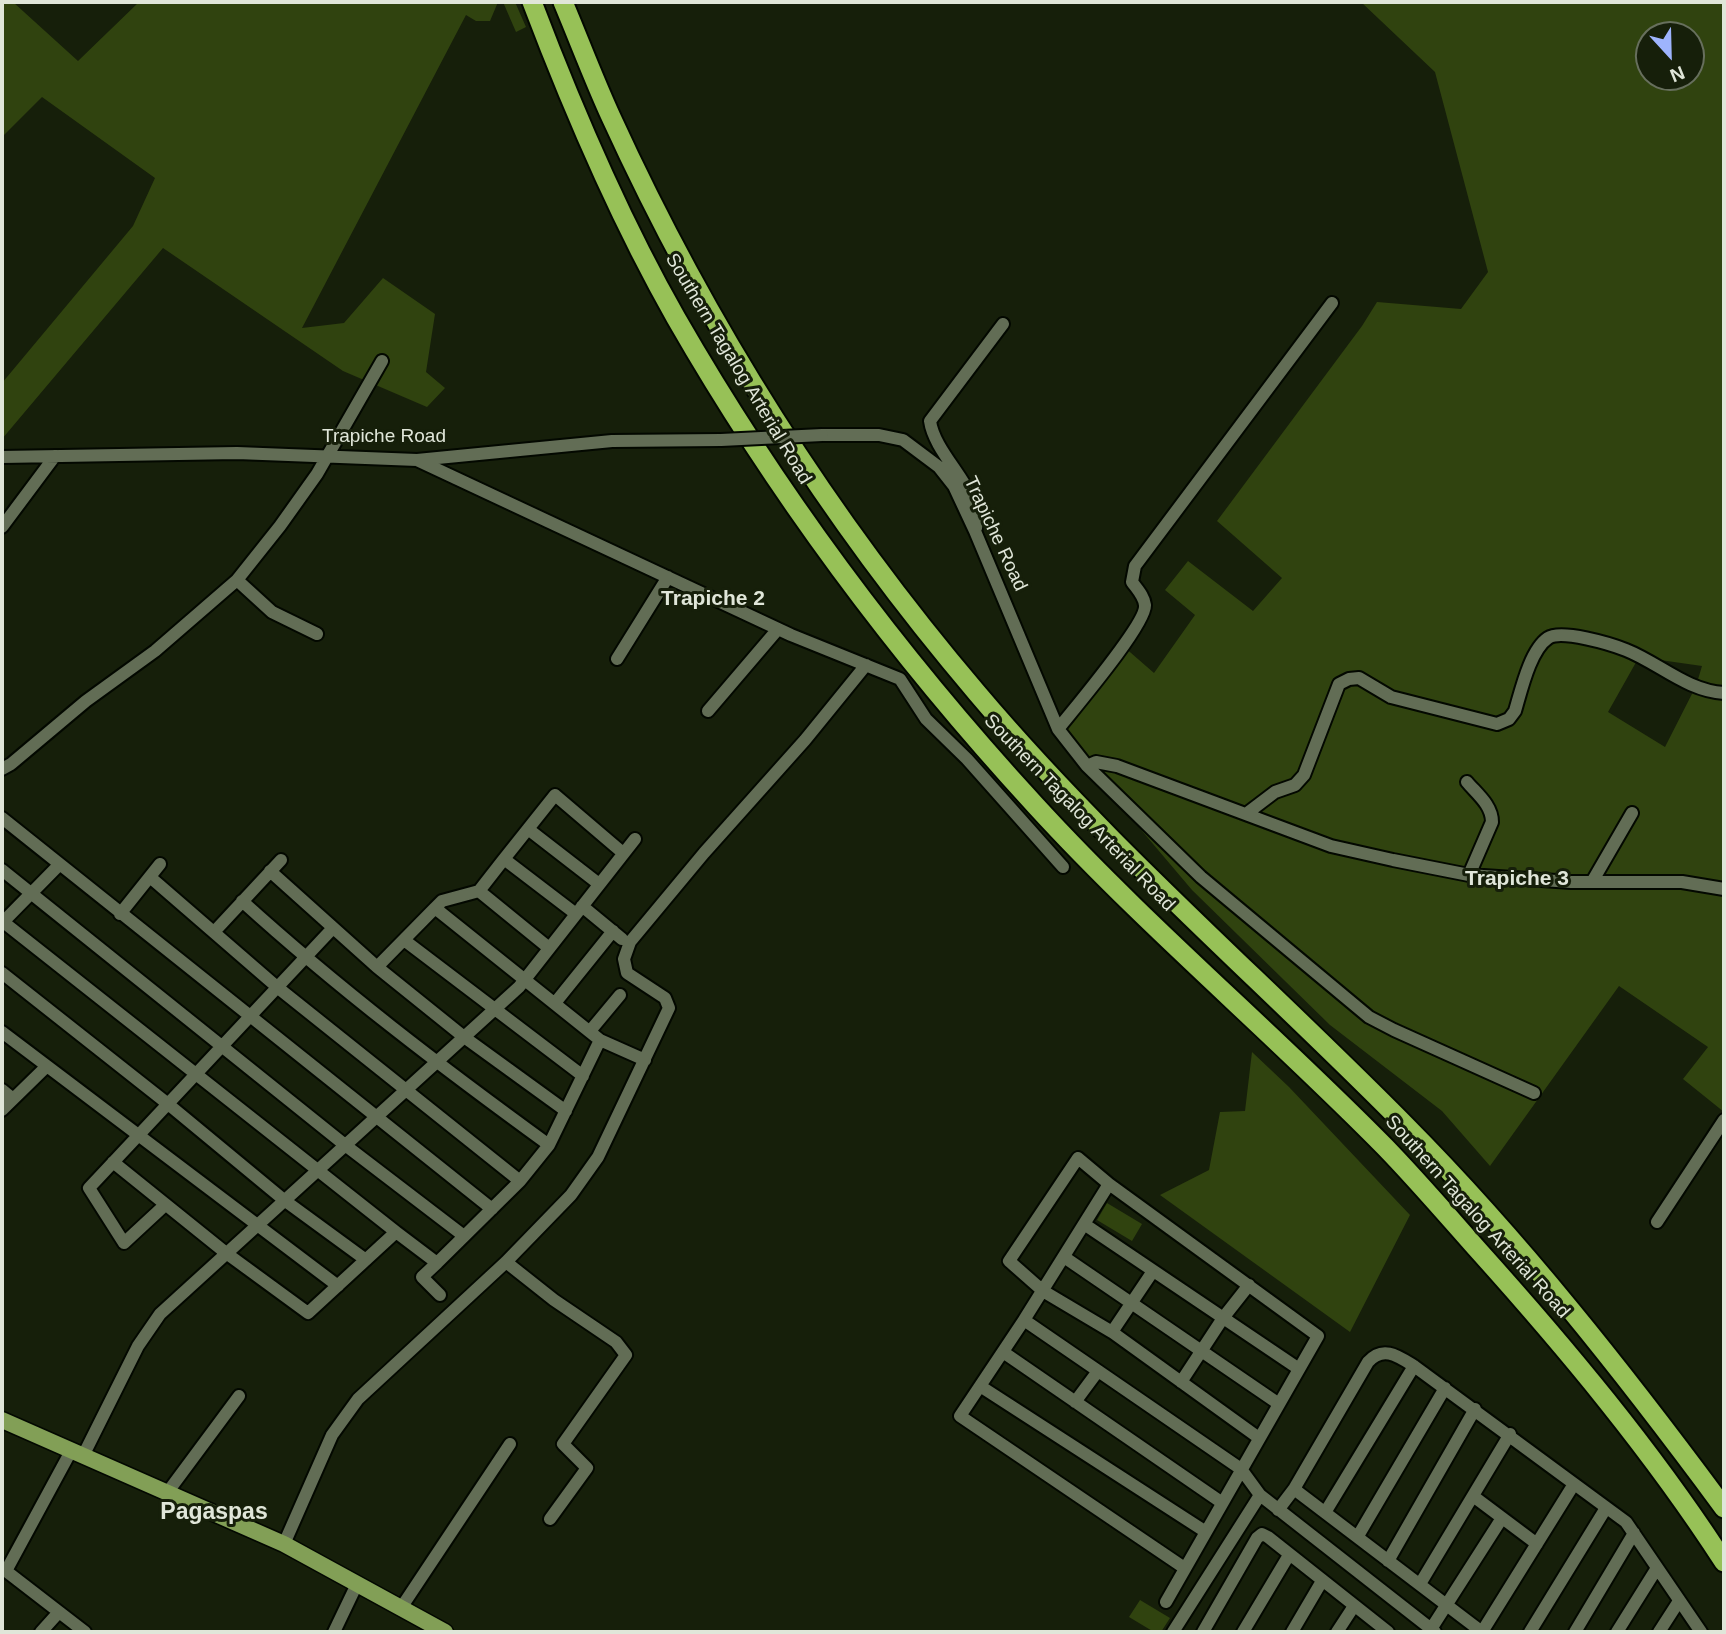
<!DOCTYPE html>
<html>
<head>
<meta charset="utf-8">
<style>
  body { margin:0 }
  #map { position:relative; width:1726px; height:1634px; overflow:hidden; background:#161f0a; font-family:Arial,sans-serif }
  canvas { display:block }
  .frame { position:absolute; inset:0; border:4px solid #e0e6d9; pointer-events:none }
  .north { position:absolute; left:1635px; top:21px; width:70px; height:70px; box-sizing:border-box; background:#161f0a; border:2px solid #676f5d; border-radius:50%; rotate:158deg; font-size:19px; font-weight:700; line-height:28px; text-align:center; color:#e0e6d9 }
  .north::after { content:''; display:block; margin:auto; width:24px; height:32px; background:#9eb4fd; clip-path:polygon(50% 0,100% 100%,50% 72%,0 100%) }
</style>
</head>
<body>
<div id="map">
<canvas width="1726" height="1634"></canvas>
<div class="frame"></div>
<div class="north">N</div>
</div>
<script>
const g = document.querySelector('canvas').getContext('2d');
g.lineJoin = 'round';
function fill(path, color) { g.fillStyle = color; g.fill(path, 'evenodd'); }
function strokePath(path, color, width, dash) { g.strokeStyle = color; g.lineWidth = width; g.lineCap = dash ? 'butt' : 'round'; g.setLineDash(dash || []); g.stroke(path); }
function drawText(font, color, halo, rows, align = 'center') {
  g.font = font + ' Arial,sans-serif'; g.lineWidth = 6; g.setLineDash([]); g.textBaseline = 'middle'; g.strokeStyle = halo; g.fillStyle = color; for (const [text, x, y, turn = 0] of rows) {
    g.save(); g.translate(x, y); g.rotate((+turn || 0) * Math.PI / 180); g.textAlign = isNaN(turn) ? turn : align; if (halo) g.strokeText(text, 0, 0); g.fillText(text, 0, 0); g.restore();
  }
}
fill(new Path2D(`
  M2 2H13L78 61 139 2H498L490 21H476L466 15 302 328 344 323 383 278 435 314 426 372 445 388 427 407 343 371 163 248 2 439V383L133 226 155 178 42 97 2 137Z
  M503 2H515L526 27 516 32Z
  M1361 2H1724V1112L1683 1079 1708 1047 1619 986 1490 1166 1442 1111 1330 1025 1192 890 1087 766 1058 729 1123 646 1154 673 1195 615 1165 590 1188 561 1253 611 1282 578 1217 521 1362 326 1377 302 1461 309 1488 272 1435 72ZM1649 35H1691V77H1649ZM1639 657 1702 666 1696 686 1665 747 1608 712Z
  M1252 1052 1289 1087 1410 1215 1350 1332 1160 1195 1209 1170 1220 1112 1245 1111Z
  M1107 1203 1142 1224 1132 1241 1097 1220Z
  M1140 1600 1170 1618 1161 1632H1154L1129 1617Z`), '#30430f');
const minor = new Path2D(`
  M822 435H879L903 440 939 467 954 486 975 531 1058 729 1087 766 1096 762 1117 766 1331 846 1393 860 1469 875 1571 882H1682L1724 889
  M2 457 237 453 417 460 612 441 721 440
  M417 460 791 635 900 679 926 719 967 759 1063 867
  M2 527 55 456
  M976 528C985 492 935 457 930 421L1003 324
  M237 580 272 612 317 634
  M617 659 668 577
  M708 711 778 629
  M1058 729C1073 710 1147 623 1145 605 1144 596 1137 589 1132 582L1135 566 1332 303
  M1087 766 1201 877 1369 1017 1394 1030 1534 1093
  M2 769 11 764 86 701 155 651 237 580 280 526 317 474 382 361
  M1467 782C1477 794 1492 805 1492 822L1469 875
  M1246 814 1275 792 1295 785 1304 775 1339 684 1349 679 1359 678 1391 697 1497 724 1509 719 1515 711C1521 691 1530 650 1548 638 1561 629 1611 644 1626 650 1659 663 1687 691 1724 693
  M2 818 492 1209
  M528 829 599 884
  M504 859 555 795 623 853
  M2 870 345 1145 464 1236
  M150 877 277 987 520 1181
  M1592 882 1632 813
  M479 891 549 948
  M242 901C339 989 443 1068 549 1145
  M582 906 622 939
  M435 908 442 901 479 891 504 859 576 914
  M120 914 160 864
  M2 921 396 1232
  M2 923 59 865
  M214 932 281 860
  M404 940 583 1076
  M377 967 464 1037 566 1111
  M2 973 168 1104 284 1200 366 1260
  M555 1003 613 931
  M590 1031 620 995
  M2 1032 338 1286
  M600 1040 645 1060
  M2 1090 13 1099
  M2 1110 47 1066
  M113 1162 226 1253 308 1313 396 1232 437 1263 520 1181 549 1145 600 1040 435 908 377 967 270 871
  M1109 1184 1024 1320 960 1416 1183 1567
  M165 1205 124 1243 89 1188 332 929
  M1657 1222 1724 1120
  M1084 1224 1299 1369
  M1064 1257 1279 1404
  M506 1262 554 1300 616 1342 626 1355 563 1444 587 1468 550 1519
  M437 1263 422 1277 440 1295
  M1153 1271 1112 1332 1043 1291 1009 1261 1078 1158 1109 1184 1318 1336 1166 1602
  M1024 1320 1241 1469 1260 1495 1435 1632
  M1112 1332 1259 1438
  M1003 1352 1221 1502
  M1181 1382 1223 1318 1249 1285
  M980 1386 1206 1532
  M1075 1402 1098 1371
  M71 1451 6 1571 85 1632
  M83 1456 138 1346 160 1314 519 987 635 839
  M167 1493 239 1396
  M1473 1496 1537 1544
  M1278 1510 1294 1489
  M1326 1511 1414 1366
  M1358 1536 1445 1388
  M284 1544 332 1435 358 1399 506 1262 571 1195 598 1157 669 1008 665 998 627 973 624 959 630 942 704 853 805 740 866 665
  M1388 1561 1475 1409
  M1420 1584 1510 1434
  M401 1608 510 1444
  M1431 1629 1502 1518
  M41 1632 59 1612
  M334 1632 357 1584
  M1173 1632 1260 1495
  M1203 1632 1257 1538 1262 1534 1268 1537 1388 1632
  M1243 1632 1289 1555
  M1292 1632 1322 1581
  M1337 1632 1354 1606
  M1482 1632 1294 1489 1368 1362C1383 1345 1398 1356 1414 1366L1626 1522 1701 1632
  M1482 1632 1574 1484
  M1530 1632 1606 1508
  M1575 1632 1634 1533
  M1617 1632 1657 1568
  M1659 1632 1679 1601`);
const major = new Path2D(`
  M2 1420 284 1544 445 1632`);
const highway = new Path2D(`
  M532 2C573 110 619 218 676 318 777 494 899 657 1036 806 1146 926 1271 1031 1385 1147 1417 1180 1447 1215 1478 1250 1567 1349 1652 1451 1724 1562
  M563 2C579 40 594 80 611 117 706 325 829 519 977 693 1108 848 1262 980 1404 1124 1521 1242 1625 1374 1724 1508`);
strokePath(minor, '#030800', 16);
strokePath(major, '#030800', 19);
strokePath(highway, '#030800', 23);
strokePath(minor, '#626d55', 12);
strokePath(major, '#829f56', 16);
strokePath(highway, '#97c157', 19);
const minorBridge = new Path2D(`
  M721 440 822 435`);
strokePath(minorBridge, '#030800', 16, []);
strokePath(minorBridge, '#626d55', 12);
drawText('19px', '#e0e6d9', '#161f0a', [
  ["Southern Tagalog Arterial Road",738,369,59],
  ["Trapiche Road",384,437],
  ["Trapiche Road",995,534,65],
  ["Southern Tagalog Arterial Road",1079,813,46],
  ["Southern Tagalog Arterial Road",1477,1217,48]
]);
drawText('bold 21px', '#e0e6d9', '#161f0a', [
  ["Trapiche 2",713,599],
  ["Trapiche 3",1517,879]
]);
drawText('bold 23px', '#e0e6d9', '#161f0a', [
  ["Pagaspas",214,1513]
]);
</script>
</body>
</html>
